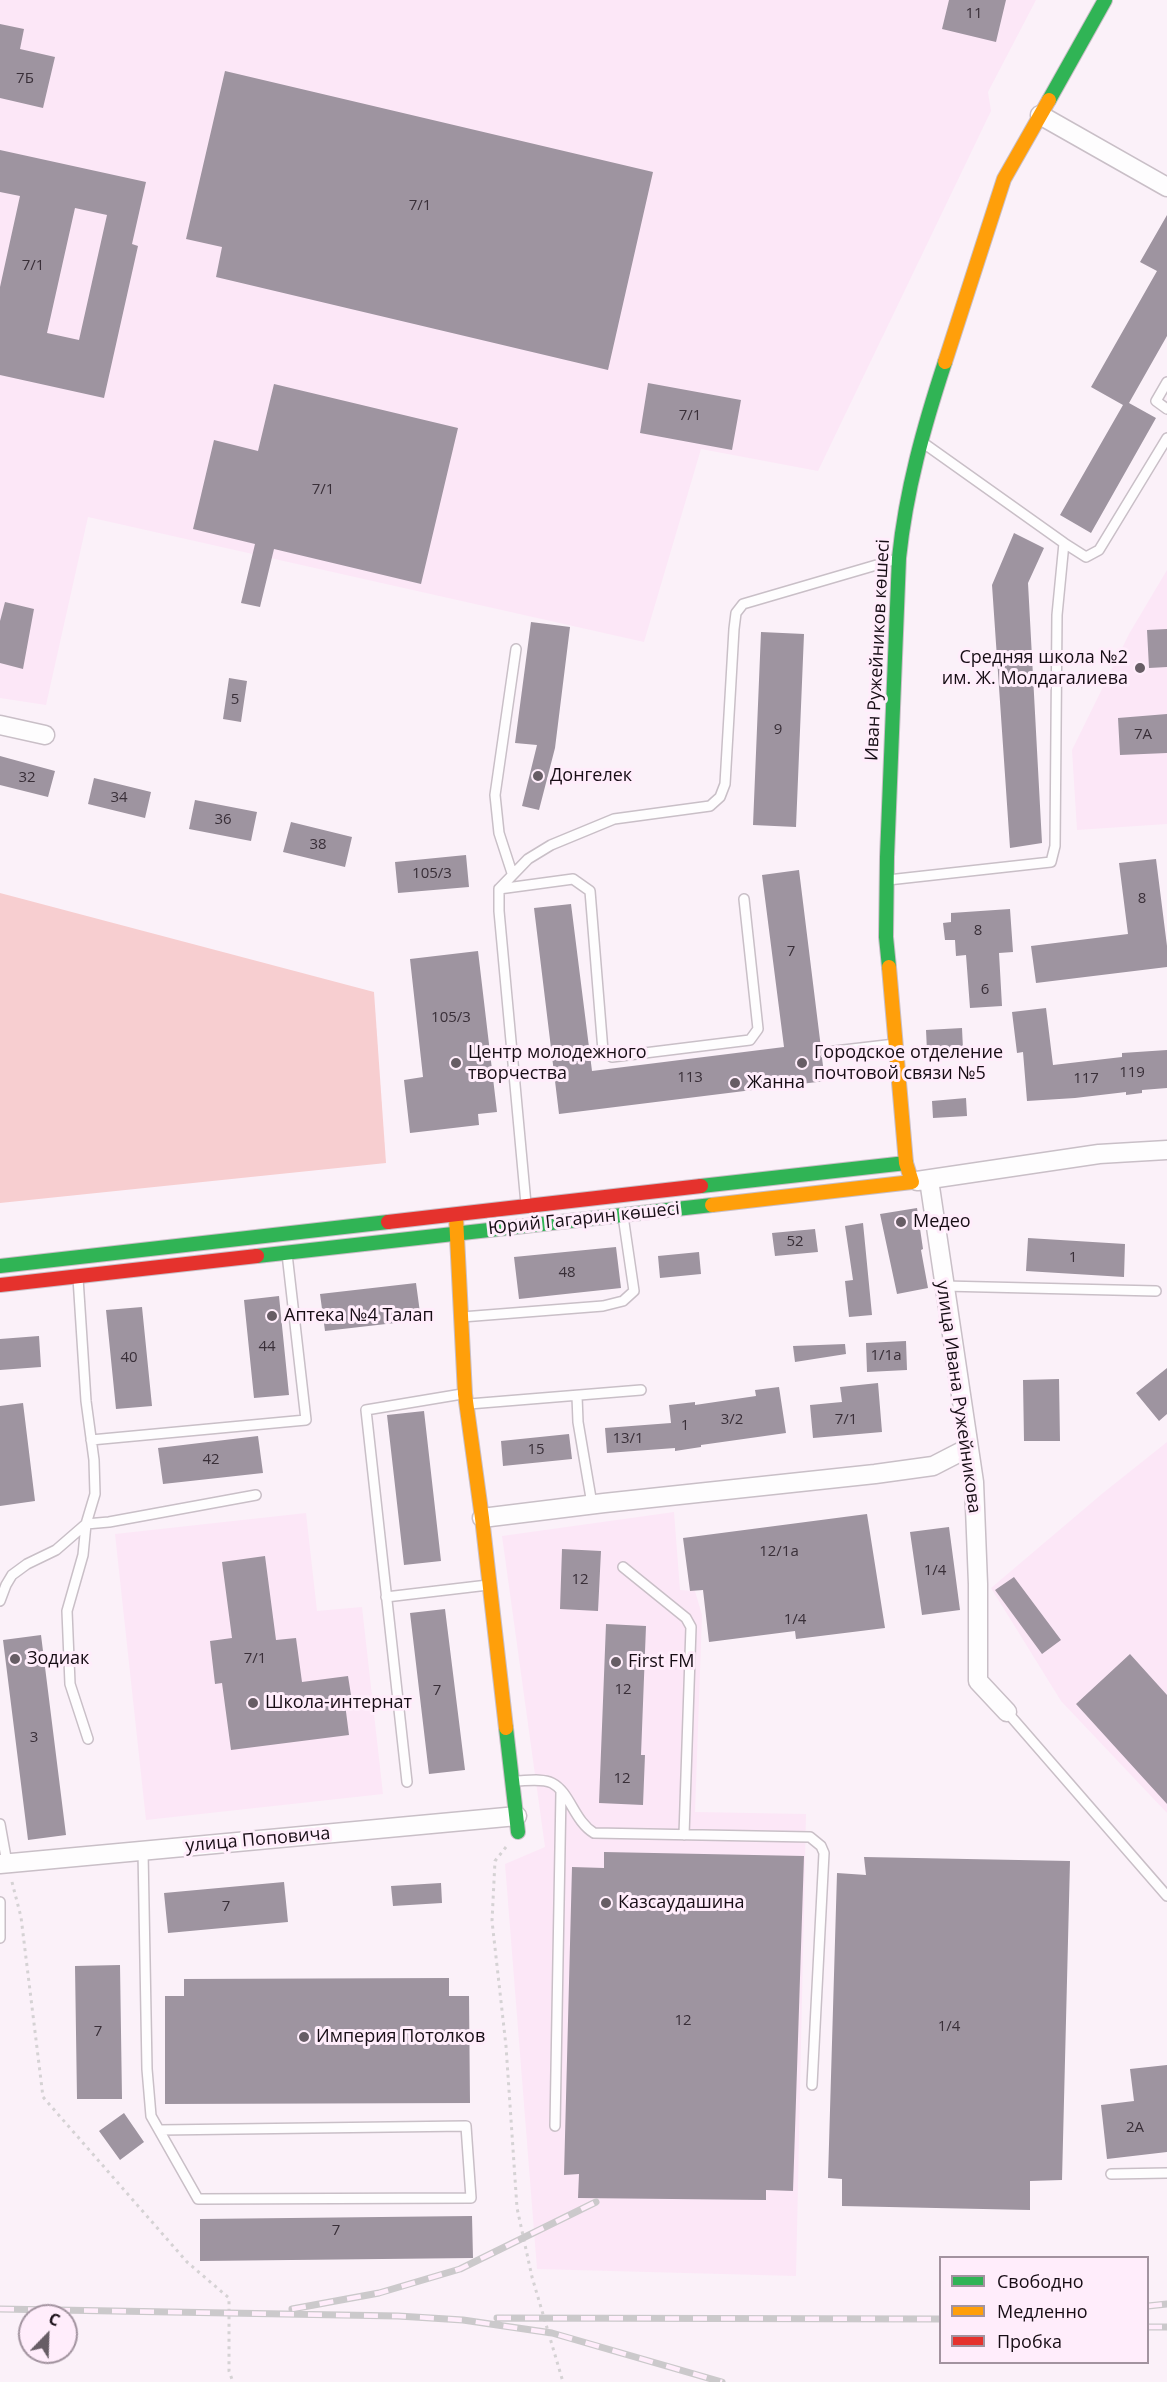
<!DOCTYPE html>
<html>
<head>
<meta charset="utf-8">
<style>
  body { margin:0 }
  #map { position:relative; width:1167px; height:2382px; overflow:hidden; background:#fbf1f9; font-family:"Open Sans",sans-serif }
  canvas { display:block }
  .legend { position:absolute; left:939px; top:2256px; width:210px; height:108px; box-sizing:border-box; background:#ffedfb; border:2px solid #a2939f; margin:0; padding:8px 10px; list-style:none; font-size:18px; color:#170d15 }
  .legend li { display:flex; align-items:center; gap:12px; height:30px }
  .legend b { width:30px; border:2px solid #a2939f }
  .north { position:absolute; left:18px; top:2304px; width:60px; height:60px; box-sizing:border-box; background:#ffedfb; border:2px solid #a2939f; border-radius:50%; rotate:23deg; font-size:16px; font-weight:700; line-height:24px; text-align:center; color:#170d15 }
  .north::after { content:''; display:block; margin:auto; width:21px; height:27px; background:#675d65; clip-path:polygon(50% 0,100% 100%,50% 72%,0 100%) }
</style>
</head>
<body>
<div id="map">
<canvas width="1167" height="2382"></canvas>
<ul class="legend">
<li><b style="height:8px;background:#30b455"></b>Свободно</li>
<li><b style="height:8px;background:#ff9f0a"></b>Медленно</li>
<li><b style="height:8px;background:#e5322d"></b>Пробка</li>
</ul>
<div class="north">С</div>
</div>
<script>
const g = document.querySelector('canvas').getContext('2d');
g.lineJoin = 'round';
function fill(path, color) { g.fillStyle = color; g.fill(path, 'evenodd'); }
function strokePath(path, color, width, dash) { g.strokeStyle = color; g.lineWidth = width; g.lineCap = dash ? 'butt' : 'round'; g.setLineDash(dash || []); g.stroke(path); }
function drawText(font, color, halo, rows, align = 'center') {
  g.font = font + ' "Open Sans",sans-serif'; g.lineWidth = 6; g.setLineDash([]); g.textBaseline = 'middle'; g.strokeStyle = halo; g.fillStyle = color; for (const [text, x, y, turn = 0] of rows) {
    g.save(); g.translate(x, y); g.rotate((+turn || 0) * Math.PI / 180); g.textAlign = isNaN(turn) ? turn : align; if (halo) g.strokeText(text, 0, 0); g.fillText(text, 0, 0); g.restore();
  }
}
fill(new Path2D(`
  M0 0H1036L988 92 991 111 818 471 701 449 644 642 88 517 46 705 0 698Z
  M1167 570V824L1077 830 1072 750 1129 634Z
  M1167 1442V1813L1061 1701 991 1588 1103 1493Z
  M674 1512 680 1590 695 1591 702 1615 695 1812 806 1814 796 2276 537 2269 505 1864 545 1847 502 1536Z
  M306 1513 317 1611 362 1607 383 1794 146 1820 115 1534Z`), '#fce7f7');
fill(new Path2D(`
  M0 893 374 992 386 1163 0 1203Z`), '#f7ced0');
fill(new Path2D(`
  M949 0H1006L996 42 942 29Z
  M0 24 24 29 20 49 55 57 43 108 0 98Z
  M225 71 653 172 608 370 216 277 222 247 186 239Z
  M0 150 146 182 132 244 138 246 104 398 0 375V287L20 196 0 192ZM75 208 107 215 79 340 47 333Z
  M1167 215V336L1129 403 1156 418 1091 533 1060 515 1123 405 1091 387 1157 271 1140 262Z
  M648 383 741 400 732 450 640 433Z
  M274 384 458 428 421 584 274 549 260 607 241 603 255 544 193 529 214 440 258 451Z
  M1014 533 1044 548 1028 583 1042 843 1010 848 992 585Z
  M5 602 34 609 23 669 0 663V621Z
  M531 622 570 627 555 748 539 810 522 806 537 745 515 743Z
  M1167 629V667L1149 668 1147 630Z
  M761 632 804 634 796 827 753 825Z
  M229 678 247 681 241 722 223 719Z
  M1167 714V753L1120 755 1118 718Z
  M0 756 55 771 48 797 0 785Z
  M94 778 151 792 145 818 88 804Z
  M195 800 257 812 251 841 189 829Z
  M291 822 352 837 345 867 283 852Z
  M466 855 469 887 398 893 395 862Z
  M1156 859 1167 946V967L1036 983 1031 946 1128 934 1119 863Z
  M799 870 821 1048 819 1053 822 1058 825 1081 559 1114 534 908 571 904 592 1071 784 1047 762 875Z
  M1010 909 1013 952 999 953 1002 1006 970 1008 966 955 956 956 955 940H945L943 923 951 922V913Z
  M478 951 497 1112 478 1114 479 1125 410 1133 404 1080 423 1077 410 959Z
  M1046 1008 1053 1065 1122 1057V1053L1167 1050V1088L1142 1090V1093L1126 1095V1092L1075 1098 1027 1101 1023 1052 1017 1053 1012 1012Z
  M962 1028 963 1049 927 1051 926 1030Z
  M966 1098 967 1116 933 1118 932 1101Z
  M917 1208 923 1249 921 1250 928 1288 897 1294 880 1214Z
  M863 1223 872 1315 849 1317 845 1281 853 1280 845 1226Z
  M815 1229 818 1252 775 1256 772 1233Z
  M1028 1238 1125 1244 1124 1277 1026 1271Z
  M616 1247 621 1288 519 1299 514 1257Z
  M699 1252 701 1274 660 1278 658 1256Z
  M416 1283 421 1320 325 1331 320 1294Z
  M279 1296 289 1395 254 1398 244 1300Z
  M142 1307 152 1406 116 1409 106 1310Z
  M39 1336 41 1367 0 1370V1339Z
  M906 1341 907 1370 867 1372 866 1343Z
  M845 1344 846 1354 795 1362 793 1346Z
  M1167 1368V1414L1159 1421 1136 1393Z
  M1059 1379 1060 1441H1024L1023 1380Z
  M878 1383 882 1432 813 1438 810 1405 842 1402 840 1387Z
  M779 1387 786 1433 701 1445V1447L675 1451V1448L607 1453 605 1428 671 1423 669 1405 695 1402V1405L756 1396 755 1390Z
  M23 1403 35 1501 0 1506V1406Z
  M424 1411 441 1561 404 1565 387 1415Z
  M569 1434 572 1459 503 1466 501 1441Z
  M258 1436 263 1473 163 1484 158 1448Z
  M867 1514 885 1628 796 1639 795 1631 709 1642 703 1590 690 1591 683 1538Z
  M949 1527 960 1610 922 1615 910 1532Z
  M562 1549 601 1551 598 1611 560 1609Z
  M265 1556 276 1640 296 1638 302 1682 348 1676 351 1695 344 1696 349 1735 231 1750 222 1683 215 1684 210 1641 232 1638 222 1562Z
  M1014 1577 1061 1640 1042 1654 995 1590Z
  M445 1609 465 1770 429 1774 410 1613Z
  M606 1624 646 1626 641 1755H645L643 1805 599 1803Z
  M41 1635 66 1835 28 1840 3 1640Z
  M1130 1654 1167 1695V1804L1076 1704Z
  M604 1852 804 1856 793 2191 766 2190V2200L578 2198 579 2174 564 2175 572 1867 604 1868Z
  M864 1857 1070 1861 1062 2180 1030 2181V2210L842 2206V2179L828 2178 837 1873 866 1875Z
  M284 1882 288 1922 168 1933 164 1893Z
  M441 1883 442 1903 393 1906 391 1886Z
  M120 1965 122 2099H77L75 1966Z
  M449 1978V1996H469L470 2103 165 2104V1996H184V1979Z
  M1167 2065V2152L1107 2159 1101 2105 1134 2101 1130 2069Z
  M124 2113 144 2142 120 2160 99 2131Z
  M472 2216 473 2258 200 2261V2219Z`), '#9e94a0');
const lane = new Path2D(`
  M1167 382 1156 401 1167 409
  M1064 543 1086 557 1099 550 1167 438
  M512 873 499 833 495 795 516 649
  M888 880 1051 862 1055 846 1057 615 1064 543 922 442
  M499 889 528 859 551 845 614 819 710 806 720 797 725 784 734 629 736 613 743 604 897 559
  M826 1052 895 1044
  M526 1204 499 911V889L573 879 590 891 603 1051 612 1057 750 1040 758 1029 744 899
  M944 1286 1156 1291
  M462 1317 603 1306 623 1301 634 1291 623 1216
  M577 1396 578 1422 592 1504
  M469 1404 641 1390
  M91 1440 306 1420 287 1254
  M623 1567 686 1618 691 1627 684 1835
  M386 1597 488 1585
  M0 1601 6 1585 12 1575 27 1564 56 1550 86 1524 95 1494 94 1460 86 1401 78 1278
  M1007 1712 1167 1896
  M88 1739 70 1684 67 1611 83 1555 86 1524 109 1522 256 1495
  M515 1781C526 1781 542 1778 552 1783 570 1792 574 1821 594 1833L810 1837 821 1846 824 1853 812 2085
  M407 1782 366 1410 462 1394
  M0 1824 7 1863
  M143 1851 147 2069 151 2116 198 2199 471 2198 466 2126 160 2130
  M0 1902V1938
  M555 2126 561 1792
  M1111 2174 1167 2173`);
const street = new Path2D(`
  M1040 115 1167 187
  M0 725 45 735
  M929 1180 974 1482 978 1584V1681L1007 1712
  M917 1181 1099 1154 1167 1150
  M482 1518 604 1503 875 1474 933 1466 968 1448
  M0 1864 517 1816`);
const fast = new Path2D(`
  M1049 100 1105 0
  M889 967 886 937 887 857 899 558C906 490 924 426 945 362
  M701 1186 906 1163
  M257 1256 712 1205
  M0 1266 388 1222
  M506 1728 518 1832`);
const slow = new Path2D(`
  M945 362 1004 179 1049 100
  M712 1205 912 1182 906 1163 889 967
  M456 1217 465 1394 482 1518 506 1728`);
const jam = new Path2D(`
  M388 1222 701 1186
  M0 1285 257 1256`);
strokePath(lane, '#c9bfc7', 12);
strokePath(street, '#c9bfc7', 21);
strokePath(fast, '#c9bfc7', 16);
strokePath(slow, '#c9bfc7', 16);
strokePath(jam, '#c9bfc7', 16);
strokePath(new Path2D(`
  M506 1847 495 1861 492 1921 506 2046 517 2208 532 2277 563 2382
  M12 1882 21 1917 43 2097 187 2262 229 2298V2371L233 2382`), '#d5d2d4', 3, [3, 4.5]);
strokePath(lane, '#fefdfe', 9);
strokePath(street, '#fefdfe', 18);
strokePath(fast, '#30b455', 14);
strokePath(slow, '#ff9f0a', 14);
strokePath(jam, '#e5322d', 14);
const rail = new Path2D(`
  M1148 2306 1167 2304
  M0 2309 398 2316 463 2320 552 2333 722 2382
  M292 2309 379 2293 460 2269 596 2202
  M497 2318 940 2319
  M1148 2327H1167`);
strokePath(rail, '#cbc9cb', 7);
strokePath(rail, '#ffedfb', 4.5, [14]);
for (const [x, y, r, color] of [
  [1140,668,6,"#675d65"],
  [538,776,6,"#675d65"],
  [456,1063,6,"#675d65"],
  [802,1063,6,"#675d65"],
  [735,1083,6,"#675d65"],
  [901,1222,6,"#675d65"],
  [272,1316,6,"#675d65"],
  [15,1659,6,"#675d65"],
  [616,1662,6,"#675d65"],
  [253,1703,6,"#675d65"],
  [606,1903,6,"#675d65"],
  [304,2037,6,"#675d65"]
]) { const dot = new Path2D(); dot.arc(x, y, r, 0, 2 * Math.PI); g.fillStyle = color; g.fill(dot); strokePath(dot, '#ffedfb', 2); }
drawText('15px', '#392f38', null, [
  ["11",974,14],
  ["7Б",25,79],
  ["7/1",420,206],
  ["7/1",33,266],
  ["7/1",690,416],
  ["7/1",323,490],
  ["5",235,700],
  ["9",778,730],
  ["7А",1143,735],
  ["32",27,778],
  ["34",119,798],
  ["36",223,820],
  ["38",318,845],
  ["105/3",432,874],
  ["8",1142,899],
  ["8",978,931],
  ["7",791,952],
  ["6",985,990],
  ["105/3",451,1018],
  ["119",1132,1073],
  ["113",690,1078],
  ["117",1086,1079],
  ["52",795,1242],
  ["1",1073,1258],
  ["48",567,1273],
  ["44",267,1347],
  ["1/1а",886,1356],
  ["40",129,1358],
  ["3/2",732,1420],
  ["7/1",846,1420],
  ["1",685,1426],
  ["13/1",628,1439],
  ["15",536,1450],
  ["42",211,1460],
  ["12/1а",779,1552],
  ["1/4",935,1571],
  ["12",580,1580],
  ["1/4",795,1620],
  ["7/1",255,1659],
  ["12",623,1690],
  ["7",437,1691],
  ["3",34,1738],
  ["12",622,1779],
  ["7",226,1907],
  ["12",683,2021],
  ["1/4",949,2027],
  ["7",98,2032],
  ["2А",1135,2128],
  ["7",336,2231]
]);
drawText('18px', '#170d15', '#ffedfb', [
  ["Иван Ружейников көшесі",878,650,-87],
  ["Юрий Гагарин көшесі",584,1219,-6],
  ["улица Ивана Ружейникова",958,1397,82],
  ["улица Поповича",258,1840,-5]
]);
drawText('18px', '#170d15', '#ffedfb', [
  ["Средняя школа №2",1128,658,"right"],
  ["им. Ж. Молдагалиева",1128,679,"right"],
  ["Донгелек",550,776],
  ["Центр молодежного",468,1053],
  ["творчества",468,1074],
  ["Городское отделение",814,1053],
  ["почтовой связи №5",814,1074],
  ["Жанна",747,1083],
  ["Медео",913,1222],
  ["Аптека №4 Талап",284,1316],
  ["Зодиак",27,1659],
  ["First FM",628,1662],
  ["Школа-интернат",265,1703],
  ["Казсаудашина",618,1903],
  ["Империя Потолков",316,2037]
], 'left');
</script>
</body>
</html>
